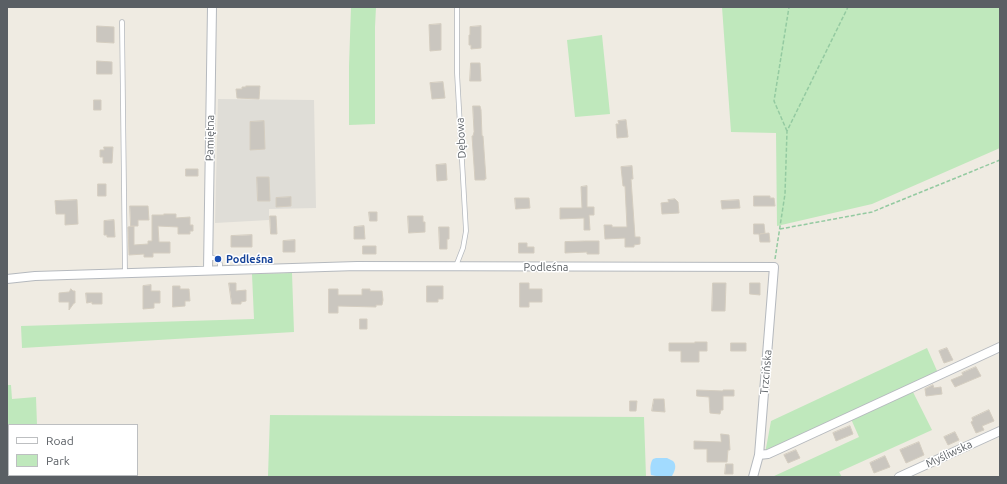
<!DOCTYPE html>
<html>
<head>
<meta charset="utf-8">
<style>
  body { margin:0 }
  #map { position:relative; width:1007px; height:484px; overflow:hidden; background:#efebe2; font-family:Ubuntu,sans-serif }
  canvas { display:block }
  .frame { position:absolute; inset:0; border:8px solid #5a5f64; pointer-events:none }
  .legend { position:absolute; left:8px; top:424px; width:130px; height:52px; box-sizing:border-box; background:#fff; border:1px solid #bdbfc1; margin:0; padding:5px 7px; list-style:none; font-size:12px; color:#5a5f64 }
  .legend li { display:flex; align-items:center; gap:8px; height:20px }
  .legend b { width:20px; border:1px solid #bdbfc1 }
</style>
</head>
<body>
<div id="map">
<canvas width="1007" height="484"></canvas>
<div class="frame"></div>
<ul class="legend">
<li><b style="height:5px;background:#fff"></b>Road</li>
<li><b style="height:11px;background:#bfe8bc"></b>Park</li>
</ul>
</div>
<script>
const g = document.querySelector('canvas').getContext('2d');
g.lineJoin = 'round';
function fill(path, color) { g.fillStyle = color; g.fill(path, 'evenodd'); }
function strokePath(path, color, width, dash) { g.strokeStyle = color; g.lineWidth = width; g.lineCap = dash ? 'butt' : 'round'; g.setLineDash(dash || []); g.stroke(path); }
function drawText(font, color, halo, rows, align = 'center') {
  g.font = font + ' Ubuntu,sans-serif'; g.lineWidth = 3; g.setLineDash([]); g.textBaseline = 'middle'; g.strokeStyle = halo; g.fillStyle = color; for (const [text, x, y, turn = 0] of rows) {
    g.save(); g.translate(x, y); g.rotate((+turn || 0) * Math.PI / 180); g.textAlign = isNaN(turn) ? turn : align; if (halo) g.strokeText(text, 0, 0); g.fillText(text, 0, 0); g.restore();
  }
}
fill(new Path2D(`
  M218 99 314 100 316 208 269 209V220L215 223Z`), '#dfddd7');
fill(new Path2D(`
  M351 7H376L375 27V124L349 125V66Z
  M722 7H1000V148L872 204 777 226 776 133 731 132Z
  M602 35 610 114 575 117 567 40Z
  M292 273 294 332 22 348 21 326 254 319 252 274Z
  M927 348 938 373 910 386 932 430 839 472 842 477H772L859 437 851 419 764 459 771 421Z
  M7 385H11L12 399 36 397 37 425H9V427H7Z
  M270 415 644 417 646 477 268 476Z`), '#bfe8bc');
fill(new Path2D(`
  M656 458H667L673 461C677 465 675 471 672 476L661 477 651 475C650 469 650 463 653 459Z`), '#a2dbff');
const building = new Path2D(`
  M441 24V50L430 51 429 25Z
  M97 26 114 27V43L97 42Z
  M481 26V48L471 49V45H469V35H470V27Z
  M97 61 112 62V74H97Z
  M471 63H480L481 81H470Z
  M443 82 445 98 432 99 430 83Z
  M246 86H260L259 99 237 98 236 89H242V87H246Z
  M94 100H101V110H94Z
  M473 106H480L481 110 482 136H483L486 179H484L485 180H475L472 136H473L474 132Z
  M626 120 628 137 617 138 616 124H619L618 121Z
  M264 121 265 149 250 150V122Z
  M104 147H113L112 163H103V157H100V150H104Z
  M446 164 447 180 437 181 436 165Z
  M632 166 633 179H631L635 237H640V244L634 245V247H625V238L605 239 604 225H612V227H627L625 186H623L621 167Z
  M186 169H198V176H186Z
  M257 177H269L270 201H258Z
  M98 184H106V196H98Z
  M587 186V207H594V215H589L590 230H584V218L560 219V208H582L581 187Z
  M754 196H770V198H774L775 206H754Z
  M291 197V206L276 207V198Z
  M515 198H529L530 208 516 209Z
  M675 199 678 202 679 213 662 214 661 203 669 202 668 200Z
  M77 200 78 224 65 225V214H56L55 201Z
  M739 200 740 208 722 209 721 201Z
  M130 206H148L149 220H138V226H131Z
  M369 212H377V221H370Z
  M164 214H176V218L190 217V225H193V231H190V234H178V227L158 226 159 242H170V253H153V257H144V254L129 255 128 227 134 226V245L148 244V241H152V215H164Z
  M270 216H276L277 234H271Z
  M408 216H423V222H425V232L409 233Z
  M114 220 115 237H107V235H104V221Z
  M754 224H764L765 233 760 234 769 233 770 242H760L759 234H754Z
  M364 226 365 239H354V227Z
  M439 227H449V239H447V249H440Z
  M252 235V247H231V236Z
  M295 240V252H283V241Z
  M585 241H599V254H587V252L565 253V242Z
  M519 243H527V247H534V253H519Z
  M363 246H376V254H363Z
  M229 283H236V291L246 290V301L241 302V304H232Z
  M520 283H529V289H542V302H529V307H520Z
  M713 283H726L725 311H712Z
  M750 283H760V295L750 294Z
  M151 285V291H160V303H154V308L143 309V286Z
  M173 286H180V289H189L190 301H185V306L173 307Z
  M427 286H443V299H438V302H427Z
  M71 289 73 291H75V303H74L69 310V302H59V293L69 292Z
  M329 289H338V295H362V289H370V291H382L383 300 382 305H376V307L338 306V313H329Z
  M86 293H102V304H92V302L87 303Z
  M360 319H367V329H360Z
  M695 342H707V351H699V362H681V351H669V343H695Z
  M731 343H746V351H731Z
  M947 348 953 360 944 363 939 351Z
  M976 367 981 376 955 387 951 380 963 375 962 373Z
  M933 385 934 388 941 387 942 394 926 396 925 389Z
  M697 390 723 391V390H734V396H723V410H721L720 414 710 413 709 397 697 396Z
  M654 399H664L665 412 652 411Z
  M630 401H637L636 411H630Z
  M989 410 994 421 982 426 984 430 976 433 971 422 973 421 972 418Z
  M850 426 853 434 836 441 833 433Z
  M955 432 959 440 948 445 944 437Z
  M721 434 729 435 730 450H728L727 462H707V449H694V441L721 442Z
  M919 442 924 455 906 463 900 450Z
  M796 450 800 458 788 463 784 455Z
  M885 456 890 467 874 473 870 463Z
  M726 464H733V474H725Z`);
fill(building, '#cac6bf');
strokePath(building, '#d4cdc0', 1);
const service = new Path2D(`
  M122 22 125 273
  M208 257 218 259 220 264V270
  M456 266 463 248 466 231 457 73V7`);
const minor = new Path2D(`
  M208 270 212 7
  M7 279 35 276 357 266 774 267 759 455 753 477
  M759 455 768 454 779 449 1000 347
  M899 477 1000 431`);
strokePath(service, '#b5b9be', 5.5);
strokePath(minor, '#b5b9be', 10);
strokePath(new Path2D(`
  M787 131 774 101 789 7
  M780 229 872 212 1000 160
  M775 259 785 194 787 131 848 7`), '#94caa1', 1.5, [4, 2]);
strokePath(service, '#fff', 4);
strokePath(minor, '#fff', 8);
for (const [x, y, r, color] of [
  [218,259,4,"#1a4fb4"]
]) { const dot = new Path2D(); dot.arc(x, y, r, 0, 2 * Math.PI); g.fillStyle = color; g.fill(dot); strokePath(dot, '#fff', 1.5); }
drawText('11px', '#5a5f64', '#fff', [
  ["Pamiętna",210,138,-89],
  ["Dębowa",461,138,-93],
  ["Podleśna",546,267],
  ["Trzcińska",766,372,-85],
  ["Myśliwska",949,454,-25]
]);
drawText('bold 11px', '#164399', '#fff', [
  ["Podleśna",226,259]
], 'left');
</script>
</body>
</html>
